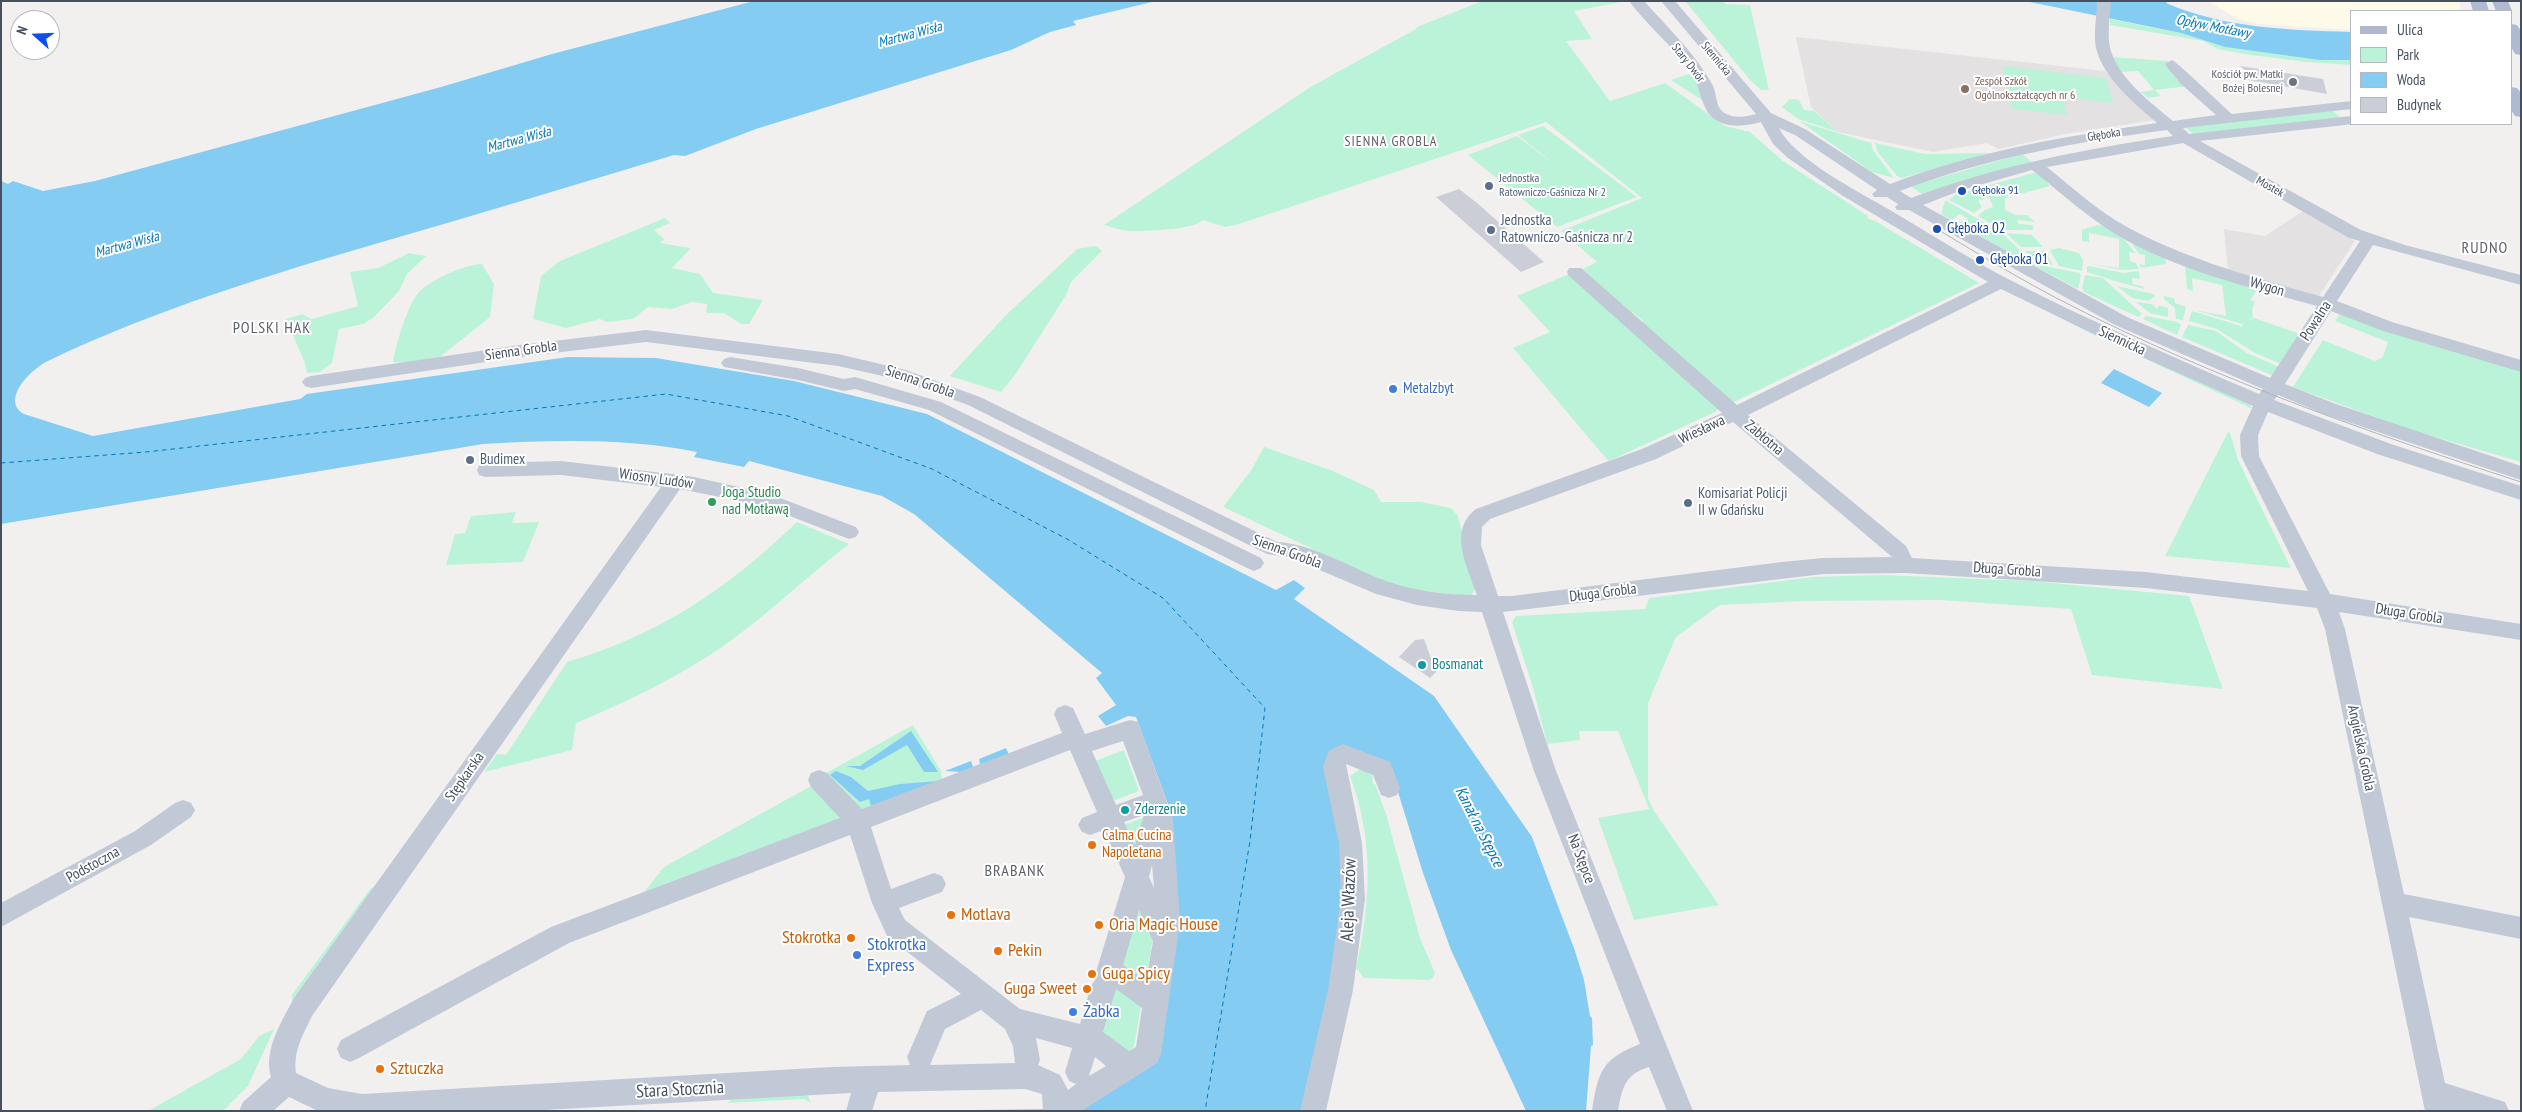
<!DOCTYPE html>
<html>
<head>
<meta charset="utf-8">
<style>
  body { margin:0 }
  #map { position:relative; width:2522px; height:1112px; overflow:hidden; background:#f2f0ef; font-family:"PT Sans Narrow",sans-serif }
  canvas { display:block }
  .frame { position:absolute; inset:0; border:2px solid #46505f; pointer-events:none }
  .legend { position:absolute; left:2350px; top:10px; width:162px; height:115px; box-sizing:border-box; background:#fff; border:1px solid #b5b9bf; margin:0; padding:6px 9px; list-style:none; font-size:15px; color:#46505f }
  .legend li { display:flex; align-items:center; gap:10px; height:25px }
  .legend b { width:25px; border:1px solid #b5b9bf }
  .north { position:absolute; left:10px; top:10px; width:50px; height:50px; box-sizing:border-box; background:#fff; border:1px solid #b5b9bf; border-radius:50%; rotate:290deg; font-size:14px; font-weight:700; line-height:20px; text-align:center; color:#46505f }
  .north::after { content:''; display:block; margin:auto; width:18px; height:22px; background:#0b4ff1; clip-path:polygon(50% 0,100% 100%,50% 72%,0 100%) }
</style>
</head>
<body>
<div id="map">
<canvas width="2522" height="1112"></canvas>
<div class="frame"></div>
<ul class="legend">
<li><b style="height:6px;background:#adbad1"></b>Ulica</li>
<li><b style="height:14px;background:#bbf3d8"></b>Park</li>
<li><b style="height:14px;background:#85ccf3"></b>Woda</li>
<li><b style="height:14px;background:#cbced6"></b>Budynek</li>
</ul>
<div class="north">N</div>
</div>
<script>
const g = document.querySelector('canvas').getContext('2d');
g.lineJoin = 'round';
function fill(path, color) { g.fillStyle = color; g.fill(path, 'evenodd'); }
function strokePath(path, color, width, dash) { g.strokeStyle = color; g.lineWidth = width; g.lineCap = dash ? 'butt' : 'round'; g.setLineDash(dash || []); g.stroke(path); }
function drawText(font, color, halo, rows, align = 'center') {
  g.font = font + ' "PT Sans Narrow",sans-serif'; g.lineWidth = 4; g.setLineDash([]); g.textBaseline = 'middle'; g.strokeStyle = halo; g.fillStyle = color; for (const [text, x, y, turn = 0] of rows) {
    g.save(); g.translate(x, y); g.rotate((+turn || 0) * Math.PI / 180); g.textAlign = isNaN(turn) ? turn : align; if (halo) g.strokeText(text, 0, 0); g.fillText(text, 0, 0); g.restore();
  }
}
fill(new Path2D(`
  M2208 1H2459L2461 11H2351V30L2259 24 2238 19Z`), '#fdfae8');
fill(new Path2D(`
  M1796 37 2105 71 2155 120 2065 134 1999 149 1987 143 1933 152 1838 132 1811 107Z
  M2303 211 2355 241 2319 296 2228 271 2224 229 2265 236Z`), '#e3e1e1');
fill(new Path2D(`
  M1482 1H1626L1574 11 1592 39 1566 41 1610 101 1665 83 1725 126 1750 132 1783 161 1868 216 1867 218 1877 222 1979 283 1734 402 1729 401 1641 324 1643 321 1632 312H1628L1581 270 1597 262 1561 231 1642 198 1546 122 1236 225 1225 227 1203 220C1194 230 1146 231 1131 231 1122 231 1112 227 1104 225L1312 86 1416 29 1417 27Z
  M1685 1H1724L1725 4 1750 5 1769 90H1761L1751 81Z
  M2110 19 2181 33 2225 47 2319 60H2351V65L2306 62 2244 54 2218 49 2203 41 2110 25Z
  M2111 57 2168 61 2173 70 2189 86 2155 90 2161 96 2148 98 2141 92 2154 90 2138 71 2121 72Z
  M2003 66 2106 78 2113 103 2008 91Z
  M1692 73 1705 102 1671 80Z
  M2008 92 2063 99 2067 115 2012 109Z
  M1790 99 1799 100 1804 110 1814 111 1838 132 1798 119 1782 107Z
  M2332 110 2341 118 2193 134 2185 127Z
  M1799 121 1871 143 1873 150 1894 178 1872 172Z
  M1543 126 1637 197 1557 227 1468 155 1517 136 1558 167 1518 135Z
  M1875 143 1925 154 1990 153 1902 178 1897 176 1877 151Z
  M2022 154 2032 162 1964 180 1922 194 1910 186Z
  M2033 173 2040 174 2050 186 2005 198V210L2016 215H2027L2035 222 2017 220 2019 224 2033 225V230H2002L1978 216 1985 210 1993 207 1989 197 1978 201 1982 207 1974 213 1949 200 1955 195Z
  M1945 201H1947L1995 229 1964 227 1958 223 1968 219 1960 214 1952 220 1941 214Z
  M665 218 670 223 654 230 664 239 660 243 691 248 672 268 700 274 713 293 763 300 749 324H741L724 313H706L707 304 692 302 672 309 648 307 633 319 606 322 600 319 566 328 533 319 541 276 560 261Z
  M2097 225C2114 226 2127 241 2135 253L2129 252 2130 261 2136 263 2139 269 2122 270 2090 264 2119 268V239L2089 233V242L2082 241V230Z
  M1969 230 2001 232 2031 261 2021 259Z
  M2006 233 2032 235 2043 247H2021Z
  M2131 242 2165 257 2166 264 2141 268 2139 264 2145 265V255L2139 254Z
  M1096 246 1102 251 1071 282 1066 295 1015 375 1001 392 950 376 1005 316 1077 249Z
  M2059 248 2079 253 2083 260 2082 271 2059 266 2050 250Z
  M2025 251H2044L2053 265 2036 262Z
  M409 253 426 256 407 274 399 291 373 318 363 324 339 329 332 363 320 372 307 373 305 363 286 319 302 314 312 319 358 306 350 272 378 268Z
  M2029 263 2079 273 2081 275 2078 289Z
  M482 264 494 284 490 317 440 357 404 363 393 362C396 344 408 302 421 290 435 278 464 265 482 264Z
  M2089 266 2123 273 2139 271 2140 279 2132 278 2133 284 2144 287V289C2124 284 2106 278 2087 272V267Z
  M2185 266 2258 289 2250 300 2255 302 2252 309 2253 317 2245 322 2254 318 2300 334 2281 364 2255 353 2217 329 2189 321 2192 311 2241 326 2240 330 2244 321 2242 324 2195 310 2226 316 2222 285 2192 278 2193 291 2187 289Z
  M1571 273 1719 408 1715 412 1609 461 1604 456 1513 348 1550 332 1517 296Z
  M2085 275 2103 278 2142 314 2138 317 2084 292 2082 288Z
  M2117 286 2154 294 2155 296 2149 301 2132 298Z
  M2015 295 2249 403 2253 409 2094 335Z
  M2164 296 2174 298 2175 303 2186 307 2183 320 2176 319 2175 308 2164 299Z
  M2136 302 2152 304 2157 309 2159 305 2168 308V317L2150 313Z
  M2341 312 2521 368V462L2411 430 2293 387 2323 340 2375 361 2383 357 2388 342 2335 321Z
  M2146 316 2177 322 2181 325 2177 335 2143 319Z
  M2188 325 2216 331 2247 353 2279 367 2274 376 2182 337Z
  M2228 432 2230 433 2238 460 2291 568 2165 556Z
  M1264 447 1333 471 1374 490 1381 502H1421L1451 508 1458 516 1476 588 1470 597 1406 588 1379 580 1223 507 1252 469Z
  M516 512 512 523 539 522 523 562 446 565 455 534 465 533 471 516Z
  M797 522 849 544C801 581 753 629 702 660 662 685 619 705 576 723L572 750 484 772 497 754 506 755 567 662C661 634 727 589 797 522Z
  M1881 575 2031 581 2189 596 2223 689 2092 675 2071 609 1940 600 1804 601 1720 605 1676 637 1648 703V798L1654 811 1719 905 1634 920 1598 818 1649 809 1618 731H1579L1580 740 1547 744 1533 688 1512 622 1516 616 1645 609 1649 598 1813 577Z
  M913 725 941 771 942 781 644 892 664 867 813 785 812 781Z
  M1124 750 1139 791 1113 801 1095 761Z
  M1360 765 1372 771 1373 784H1375L1386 814 1420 938 1435 973 1433 978 1429 980 1364 978 1356 968C1371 903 1374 839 1350 776L1359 770Z
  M1148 816 1136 854 1124 825Z
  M375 886 292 1002V995L370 889Z
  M1137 901 1153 939 1144 989 1118 969Z
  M1114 979 1142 1000 1134 1047 1126 1055 1099 1035Z
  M274 1029 248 1086 223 1111H148L241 1059 259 1036Z
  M802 1092 808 1096 811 1103 804 1099 727 1103 741 1094Z`), '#bbf3d8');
fill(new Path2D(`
  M754 1H1156L1073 21 1076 25 1050 32 1011 50 756 129 685 156 674 155C577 184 479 214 382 242 269 275 154 310 48 361 31 369 0 400 24 414L93 436 300 399 307 394 568 357 656 358 794 381 927 414 1276 590 1294 580 1305 588 1294 599 1434 696 1532 837 1575 951 1584 980 1590 1016 1592 1018 1593 1045 1591 1046 1586 1111H1526L1451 950 1423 873 1394 779 1336 751 1349 893 1304 1111H894L1056 1109 1158 1057 1170 810 1136 717 1128 716 1106 726 1098 716 1116 705 1096 678 1102 673 914 514 882 496 749 461 744 467 694 457 697 452C626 438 556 440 483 444L1 524V181L8 184 13 181 43 191 95 181 441 87 552 54Z
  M2025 1H2168L2166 3C2223 28 2289 30 2351 32V60H2319L2225 47 2181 33Z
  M2114 369 2162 393 2149 407 2101 383Z
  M911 731 938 772H924L907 745 863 770 846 766H860Z
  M1006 748 1009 755 962 772 945 771 971 761 973 767 980 764 979 759Z
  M836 771 851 777 868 791 900 784 939 781 871 806 869 799 860 802 830 775Z`), '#85ccf3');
strokePath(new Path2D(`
  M1 463 146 452 666 394 788 416 932 469 1067 539 1163 598 1265 708 1250 841 1205 1111`), '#0177b7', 1, [4.5, 4]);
fill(new Path2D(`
  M2240 66 2323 79 2327 94 2232 77 2249 73Z
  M1459 189 1477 203 1544 262 1521 272 1436 197Z
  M1424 639 1436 672 1430 678 1399 657 1415 640Z`), '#cbced6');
fill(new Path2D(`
  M1629 1H1644C1668 28 1694 52 1712 84 1717 92 1715 106 1723 112 1733 119 1745 117 1756 114L1661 1H1675L1771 113 1805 129 1890 184C1975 151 2067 136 2157 123 2135 104 2103 78 2096 48 2093 33 2097 16 2097 1H2111C2110 16 2107 33 2110 48 2118 78 2150 102 2173 121L2216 115 2181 84 2167 67 2165 64 2172 60C2176 61 2223 106 2232 114L2351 101V109L2183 128 2189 134 2351 116V124H2354L2200 141 2361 230 2405 245 2521 275V285L2373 245 2337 301 2392 322 2521 360V372L2380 330 2331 311 2285 384 2336 404 2521 466V480L2324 414 2278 395 2274 400 2391 444 2521 486V500L2377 454 2268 412 2258 435 2259 456 2330 594 2521 624V640L2339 612 2345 629 2404 894 2521 917V939L2409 917 2445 1083 2505 1102 2509 1111H2425L2325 629 2317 608 2146 588 1905 573 1823 574 1503 612 1556 771 1693 1111H1667L1649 1067C1625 1074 1622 1088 1618 1111H1592C1598 1071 1602 1059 1640 1044L1534 771 1482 612 1458 611 1417 605 1376 594 1289 557 1267 554 968 405 896 379 838 366 646 342 520 357 311 388 305 386 302 382 305 378 311 376 520 345 646 330 838 354 906 370 980 397 1277 542C1314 544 1351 568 1386 581 1414 591 1447 595 1477 595 1468 568 1447 531 1476 509L1642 449 1722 413 1569 276 1567 272 1569 268H1581L1737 405 1988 282 1843 196 1788 158 1773 144 1761 122C1746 126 1727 129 1713 118 1702 110 1700 87 1692 74 1675 47 1648 27 1629 1ZM1779 128 1795 135 1877 190 1872 194 1874 197H1887L1898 204 1895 207 1897 210H1909L2115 325 2263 389 2259 394C2175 358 2090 321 2008 279 1968 258 1929 233 1890 210 1859 192 1794 159 1779 128ZM2167 130 2173 136C2084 149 1996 166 1911 198L1900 191C1985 158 2077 142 2167 130ZM2183 143 2349 238 2360 241 2323 297C2257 278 2190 261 2129 228 2099 212 2073 188 2047 167ZM2032 170C2060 192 2086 216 2117 235 2178 271 2249 287 2317 306L2270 378 2127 317 1923 205 1962 190ZM2001 289 2133 353 2253 406 2240 435 2241 456 2308 591 2146 572 1912 558 1906 546 1748 415ZM1733 422 1892 557 1823 558 1782 562 1512 596H1498L1481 545 1482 527 1490 519 1656 459Z
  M730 357 798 368 844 379 855 377 941 402 1261 558 1264 563 1261 568 1254 571 1247 568 929 410 855 389 844 391 798 380 724 367 721 363 724 359Z
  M561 461 689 476 767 493 856 527 859 532 856 537 849 539 764 506 680 489 312 1016C303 1035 293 1051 296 1073L328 1088 362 1094 831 1067 910 1065 907 1057 927 1011 961 994 887 936 872 903 850 835 569 943 359 1058 350 1062 341 1058 337 1049 341 1040 551 927 840 818 811 787 808 780 811 773 819 770 827 773 862 809 1062 733 1054 714 1057 708 1065 705 1073 708 1085 734 1130 720 1138 722 1173 819 1180 922 1161 1054 1157 1063 1083 1110 1043 1111 1042 1094 1025 1089 878 1092 872 1111H846L851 1093 527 1111H318L289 1097 273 1111H239L243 1102 271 1077C263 1050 282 1021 294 998L661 487 561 475 486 477 479 475 477 470 479 465 486 463ZM1123 741 1143 795 1116 805 1092 751ZM1070 750 1097 812 1082 818 1078 825 1082 832 1090 835 1104 830 1125 877 1096 972 1097 977 1091 986 1080 1024 1020 1009 905 920 899 908 942 892 946 884 942 876 934 873 891 889 871 827ZM1144 815 1135 846 1124 822ZM1152 865 1154 888 1149 877ZM1139 910 1153 941 1146 981 1123 965ZM1116 989 1142 1008 1136 1047 1129 1051 1103 1032ZM981 1010 1005 1029 1013 1046 1015 1063 930 1065 945 1029ZM1036 1038 1072 1048 1065 1072 1069 1081 1076 1084 1068 1090 1060 1075 1038 1065 1040 1060ZM1095 1057 1106 1066 1089 1076Z
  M1343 744 1390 762 1400 788 1397 795 1389 798 1381 795 1373 775 1346 764 1362 843 1365 899 1353 990 1326 1111H1300L1328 990 1341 899 1339 843 1323 767 1329 751Z
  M183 800 191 803 195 810 191 817 151 845 1 927V903L135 831 175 803Z`), '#c2c9d6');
fill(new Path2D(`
  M2470 1H2486L2489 11H2473Z
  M2492 1H2508L2512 11 2511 13V11H2496Z
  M2511 24 2517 25 2521 31V55L2515 54 2511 47Z
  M2511 87 2517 88 2521 93V117L2515 116 2511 110Z`), '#adbad1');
strokePath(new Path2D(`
  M1937 229C1980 255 2023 281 2068 304 2213 378 2367 432 2521 482`), '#b1b3bb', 1);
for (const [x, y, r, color] of [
  [2293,82,5,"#6b7280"],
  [1965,89,5,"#8d6e63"],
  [1489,186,5,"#5c6f8a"],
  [1962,191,5,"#1a4fb4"],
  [1937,229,5,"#1a4fb4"],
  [1491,230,5,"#5c6f8a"],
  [1980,260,5,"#1a4fb4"],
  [1393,389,5,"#3f7fe0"],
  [470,460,5,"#5c6f8a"],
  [712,502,5,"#2e9e5b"],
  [1688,503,5,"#5c6f8a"],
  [1422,665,5,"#0f9aa8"],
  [1125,810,5,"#0f9aa8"],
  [1092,845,5,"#e8710a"],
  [951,915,5,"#e8710a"],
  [1099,925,5,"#e8710a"],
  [851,938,5,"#e8710a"],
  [998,951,5,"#e8710a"],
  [857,955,5,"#3f7fe0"],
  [1092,974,5,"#e8710a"],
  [1087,989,5,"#e8710a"],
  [1073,1012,5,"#3f7fe0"],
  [380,1069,5,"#e8710a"]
]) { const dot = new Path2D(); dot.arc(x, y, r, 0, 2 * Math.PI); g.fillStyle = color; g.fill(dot); strokePath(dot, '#fff', 2); }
drawText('12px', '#46505f', '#fff', [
  ["Siennicka",1716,59,50],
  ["Stary Dwór",1688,63,52],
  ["Głęboka",2104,135,-9],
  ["Mostek",2270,187,29]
]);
drawText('12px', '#5b616d', '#fff', [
  ["Kościół pw. Matki",2283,75],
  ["Bożej Bolesnej",2283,89]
], 'right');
drawText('12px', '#785e54', '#fff', [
  ["Zespół Szkół",1975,82],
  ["Ogólnokształcących nr 6",1975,96]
], 'left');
drawText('12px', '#4e5e75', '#fff', [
  ["Jednostka",1499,179],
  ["Ratowniczo-Gaśnicza Nr 2",1499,193]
], 'left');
drawText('12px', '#164399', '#fff', [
  ["Głęboka 91",1972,191]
], 'left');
drawText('italic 14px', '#0177b7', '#fff', [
  ["Opływ Motławy",2213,27,11],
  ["Martwa Wisła",910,35,-15],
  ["Martwa Wisła",519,140,-15],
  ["Martwa Wisła",127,245,-15]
]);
g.letterSpacing = '1px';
drawText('14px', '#5c5f65', '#fff', [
  ["SIENNA GROBLA",1391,142]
]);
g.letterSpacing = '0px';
drawText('15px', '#4e5e75', '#fff', [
  ["Jednostka",1501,221],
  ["Ratowniczo-Gaśnicza nr 2",1501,238],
  ["Budimex",480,460],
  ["Komisariat Policji",1698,494],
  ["II w Gdańsku",1698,511]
], 'left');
drawText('15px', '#164399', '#fff', [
  ["Głęboka 02",1947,229],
  ["Głęboka 01",1990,260]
], 'left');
drawText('15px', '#46505f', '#fff', [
  ["Wygon",2267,287,16],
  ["Powalna",2316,321,-57],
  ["Siennicka",2122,341,25],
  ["Sienna Grobla",521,351,-8],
  ["Sienna Grobla",920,382,19],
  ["Wiesława",1702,430,-25],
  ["Zabłotna",1764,438,40],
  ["Wiosny Ludów",656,479,8],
  ["Sienna Grobla",1287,552,20],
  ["Długa Grobla",2007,570,4],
  ["Długa Grobla",1603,593,-7],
  ["Długa Grobla",2409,614,9],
  ["Angielska Grobla",2361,748,78],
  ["Stępkarska",465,777,-55],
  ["Na Stępce",1581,859,69],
  ["Podstoczna",93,865,-29]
]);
drawText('15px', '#366cbe', '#fff', [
  ["Metalzbyt",1403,389]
], 'left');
drawText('15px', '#27864d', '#fff', [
  ["Joga Studio",722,493],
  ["nad Motławą",722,510]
], 'left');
drawText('15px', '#0d838f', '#fff', [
  ["Bosmanat",1432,665],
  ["Zderzenie",1135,810]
], 'left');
drawText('15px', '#c56008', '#fff', [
  ["Calma Cucina",1102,836],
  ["Napoletana",1102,853]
], 'left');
g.letterSpacing = '1px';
drawText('16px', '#5c5f65', '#fff', [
  ["RUDNO",2485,248],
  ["POLSKI HAK",272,328],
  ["BRABANK",1015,871]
]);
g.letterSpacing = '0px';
drawText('italic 16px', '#0177b7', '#fff', [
  ["Kanał na Stępce",1479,827,63]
]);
drawText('18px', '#46505f', '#fff', [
  ["Aleja Włazów",1349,900,-88],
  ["Stara Stocznia",680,1090,-3]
]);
drawText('18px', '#c56008', '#fff', [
  ["Motlava",961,915],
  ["Oria Magic House",1109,925],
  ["Stokrotka",841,938,"right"],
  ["Pekin",1008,951],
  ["Guga Spicy",1102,974],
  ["Guga Sweet",1077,989,"right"],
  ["Sztuczka",390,1069]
], 'left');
drawText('18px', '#366cbe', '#fff', [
  ["Stokrotka",867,945],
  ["Express",867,966],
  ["Żabka",1083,1012]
], 'left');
</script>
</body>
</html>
